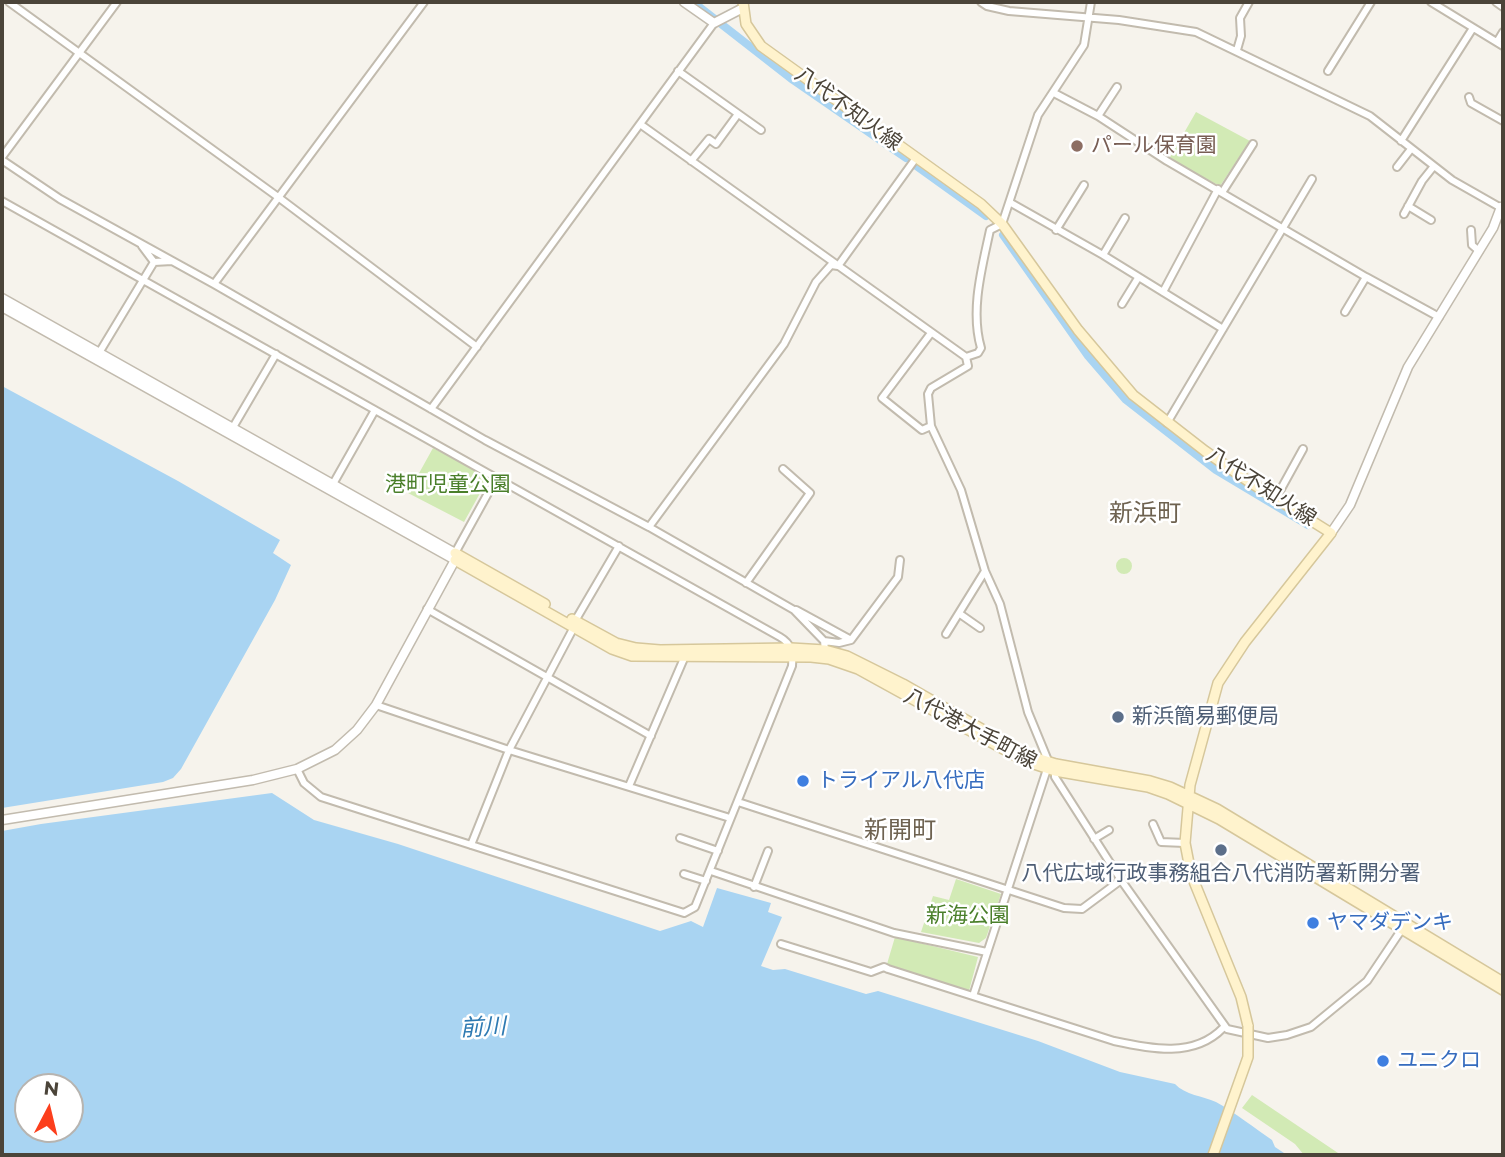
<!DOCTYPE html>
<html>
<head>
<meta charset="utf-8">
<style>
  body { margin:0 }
  #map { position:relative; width:1505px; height:1157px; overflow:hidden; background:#f6f3ec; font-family:Montserrat,sans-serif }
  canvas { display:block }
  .frame { position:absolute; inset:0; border:4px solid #4b4439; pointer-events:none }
  .north { position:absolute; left:14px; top:1073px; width:70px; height:70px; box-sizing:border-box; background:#fff; border:2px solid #b7b4b0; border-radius:50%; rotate:7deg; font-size:19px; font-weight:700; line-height:28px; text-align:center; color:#4b4439 }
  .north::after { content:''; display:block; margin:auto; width:24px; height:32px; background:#fc3f1d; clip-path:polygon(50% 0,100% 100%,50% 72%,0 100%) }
</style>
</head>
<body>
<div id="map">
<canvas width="1505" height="1157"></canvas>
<div class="frame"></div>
<div class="north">N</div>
</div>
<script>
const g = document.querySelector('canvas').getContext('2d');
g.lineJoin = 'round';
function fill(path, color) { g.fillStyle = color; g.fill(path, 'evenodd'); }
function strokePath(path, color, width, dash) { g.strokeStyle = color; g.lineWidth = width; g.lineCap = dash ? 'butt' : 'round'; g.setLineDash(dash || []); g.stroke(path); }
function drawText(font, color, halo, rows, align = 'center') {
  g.font = font + ' Montserrat,"Noto Sans JP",sans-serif'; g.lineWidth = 5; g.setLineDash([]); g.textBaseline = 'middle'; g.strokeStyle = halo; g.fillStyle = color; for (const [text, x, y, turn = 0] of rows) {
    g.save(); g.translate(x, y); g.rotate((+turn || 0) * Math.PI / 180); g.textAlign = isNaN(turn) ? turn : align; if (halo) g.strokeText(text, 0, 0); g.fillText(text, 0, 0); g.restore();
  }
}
fill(new Path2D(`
  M1196 112 1250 141 1220 186 1169 159Z
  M433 448 489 477 464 522 408 493Z
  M1116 566a8 8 0 1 1 16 0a8 8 0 1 1-16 0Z
  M956 879 1001 894 986 938 979 943 921 932 933 896 949 900Z
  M895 937 978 957 969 991 887 964Z
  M1252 1095 1341 1155H1304L1295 1144 1242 1108Z`), '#d2eab5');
fill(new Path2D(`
  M2 386 178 481 280 540 273 553 291 565 275 600 181 769 173 778 163 782 2 808Z
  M272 793 314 820 398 844 660 931 691 921 703 927 717 888 771 903 768 912 782 917 761 966 773 970 785 969 866 994 878 991 1038 1041 1120 1072 1175 1084C1185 1095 1203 1096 1216 1102 1236 1113 1254 1128 1272 1140L1275 1147 1287 1155H2V831L41 824ZM28 1087H70V1129H28Z`), '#a9d4f2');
strokePath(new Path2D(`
  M693 2 793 80 906 158
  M915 165 986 216
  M1003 235 1088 356 1125 399 1216 470 1308 525`), '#a9d4f2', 8);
const minor = new Path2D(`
  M9 2 278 197 477 347
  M981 2 987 6 1009 11 1119 20 1196 32 1370 116 1452 180 1503 209
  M1431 2 1503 46
  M1496 2 1503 7
  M1497 42 1503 32
  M1237 50 1241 36 1240 18 1249 2
  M678 71 761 130
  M1328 71 1371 2
  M1054 93 1098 116 1167 161 1366 277 1439 317
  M1469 97 1471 103 1503 121
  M1098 116 1117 87
  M640 124 966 357
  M1401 141 1473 28
  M2 157 117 2
  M2 160 60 199 214 284 485 440 649 527 794 610 824 641 825 650
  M691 161 709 139 716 144 738 114
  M1397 167 1411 149
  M1223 191 1253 144
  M2 201 780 637C792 644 793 653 792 666L695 907 684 913 321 797 304 783 297 769
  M1011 203 1103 255 1223 329
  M1408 206 1431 220
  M1404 214 1422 181 1434 166
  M1056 230 1084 185
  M1471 230 1472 245 1479 251
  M142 246 154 262 172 261
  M1103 255 1125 218
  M214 284 424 2
  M1163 292 1218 189
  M1122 304 1138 278
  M1345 312 1366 277
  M99 353 154 262
  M966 357 968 366 931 388 928 394 931 426 961 490 985 571 1000 604 1028 712 1049 763 973 996
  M966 357 978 353 981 348C970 310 982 268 990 230L1002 224 1038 115 1084 45 1091 2
  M431 409 714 23
  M1167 423 1312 179
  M931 426 922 430 882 398 931 333
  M232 429 276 354
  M333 484 375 410
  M1276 498 1303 449
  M649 527 784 344 816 282 831 265 838 266 916 158
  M455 553 497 477
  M746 583 810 493 783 469
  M427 609 651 736
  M796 610 851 640 839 643 824 641
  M960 614 980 628
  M946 634 985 571
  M851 640 898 577 900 560
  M376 705 509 750 730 818
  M1055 770V777L1121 880 1227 1029 1268 1038 1287 1035 1311 1027 1367 981 1404 926
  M629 786 685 656
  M738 802 1064 908 1082 909 1121 880
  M1153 824 1161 842 1185 843
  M680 838 718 851
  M1094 839 1109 830
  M471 845 509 750 574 627 575 621 619 546
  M711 871 894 933 987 952
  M684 874 706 881
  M754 887 768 851
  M781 944 871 972 884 967 888 969 1114 1041C1151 1049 1194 1058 1223 1028`);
const tertiary = new Path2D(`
  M684 2 714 23 743 8
  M2 298 455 553V560L376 705 357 730 335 750 297 769 253 780 2 820
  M2 307 455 560
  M1331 533 1350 505 1408 367 1493 228 1501 207`);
const secondary = new Path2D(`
  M743 2 746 24 761 46 981 204 1002 224 1078 330 1133 395 1205 451 1251 483 1331 533 1245 642 1218 683 1190 785 1185 843 1191 874 1241 997 1248 1026
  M455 553 545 604
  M455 560 612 649 632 656 811 657 829 659 858 669 1025 761 1055 771 1148 787 1168 794 1219 819 1503 990
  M572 619 616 643 636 648 660 650 791 648 825 650 847 656 903 684 1027 755 1056 764 1150 781 1170 787 1217 809 1503 982`);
strokePath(minor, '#c2bbae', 10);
strokePath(tertiary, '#c2bbae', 11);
strokePath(secondary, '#d6c79b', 12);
strokePath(minor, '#fff', 6);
strokePath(tertiary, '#fff', 8);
strokePath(secondary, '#fff3cd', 9);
const secondaryBridge = new Path2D(`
  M1213 1155 1248 1057V1026`);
strokePath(secondaryBridge, '#d6c79b', 12, []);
strokePath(secondaryBridge, '#fff3cd', 9);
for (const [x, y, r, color] of [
  [1077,146,7,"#8d6e63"],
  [1118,717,7,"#5c6f8a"],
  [803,781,7,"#3f7fe0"],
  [1221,850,7,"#5c6f8a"],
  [1313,923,7,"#3f7fe0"],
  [1383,1061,7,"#3f7fe0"]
]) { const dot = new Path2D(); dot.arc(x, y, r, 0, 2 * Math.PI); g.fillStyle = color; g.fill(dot); strokePath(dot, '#fff', 2.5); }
drawText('21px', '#4b4439', '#fff', [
  ["八代不知火線",848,109,36],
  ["八代不知火線",1261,487,33],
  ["八代港大手町線",970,729,28]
]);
drawText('21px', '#785e54', '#fff', [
  ["パール保育園",1091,146]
], 'left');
drawText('21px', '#4a7f2a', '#fff', [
  ["港町児童公園",448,485],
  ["新海公園",968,916]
]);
drawText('21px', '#4e5e75', '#fff', [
  ["新浜簡易郵便局",1132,717],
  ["八代広域行政事務組合八代消防署新開分署",1221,874,"center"]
], 'left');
drawText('21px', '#366cbe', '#fff', [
  ["トライアル八代店",817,781],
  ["ヤマダデンキ",1327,923],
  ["ユニクロ",1397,1061]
], 'left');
drawText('italic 23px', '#2e7ab2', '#fff', [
  ["前川",483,1028,-3]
]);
drawText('24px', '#6e6250', '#fff', [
  ["新浜町",1145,514],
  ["新開町",900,831]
]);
</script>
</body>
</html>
